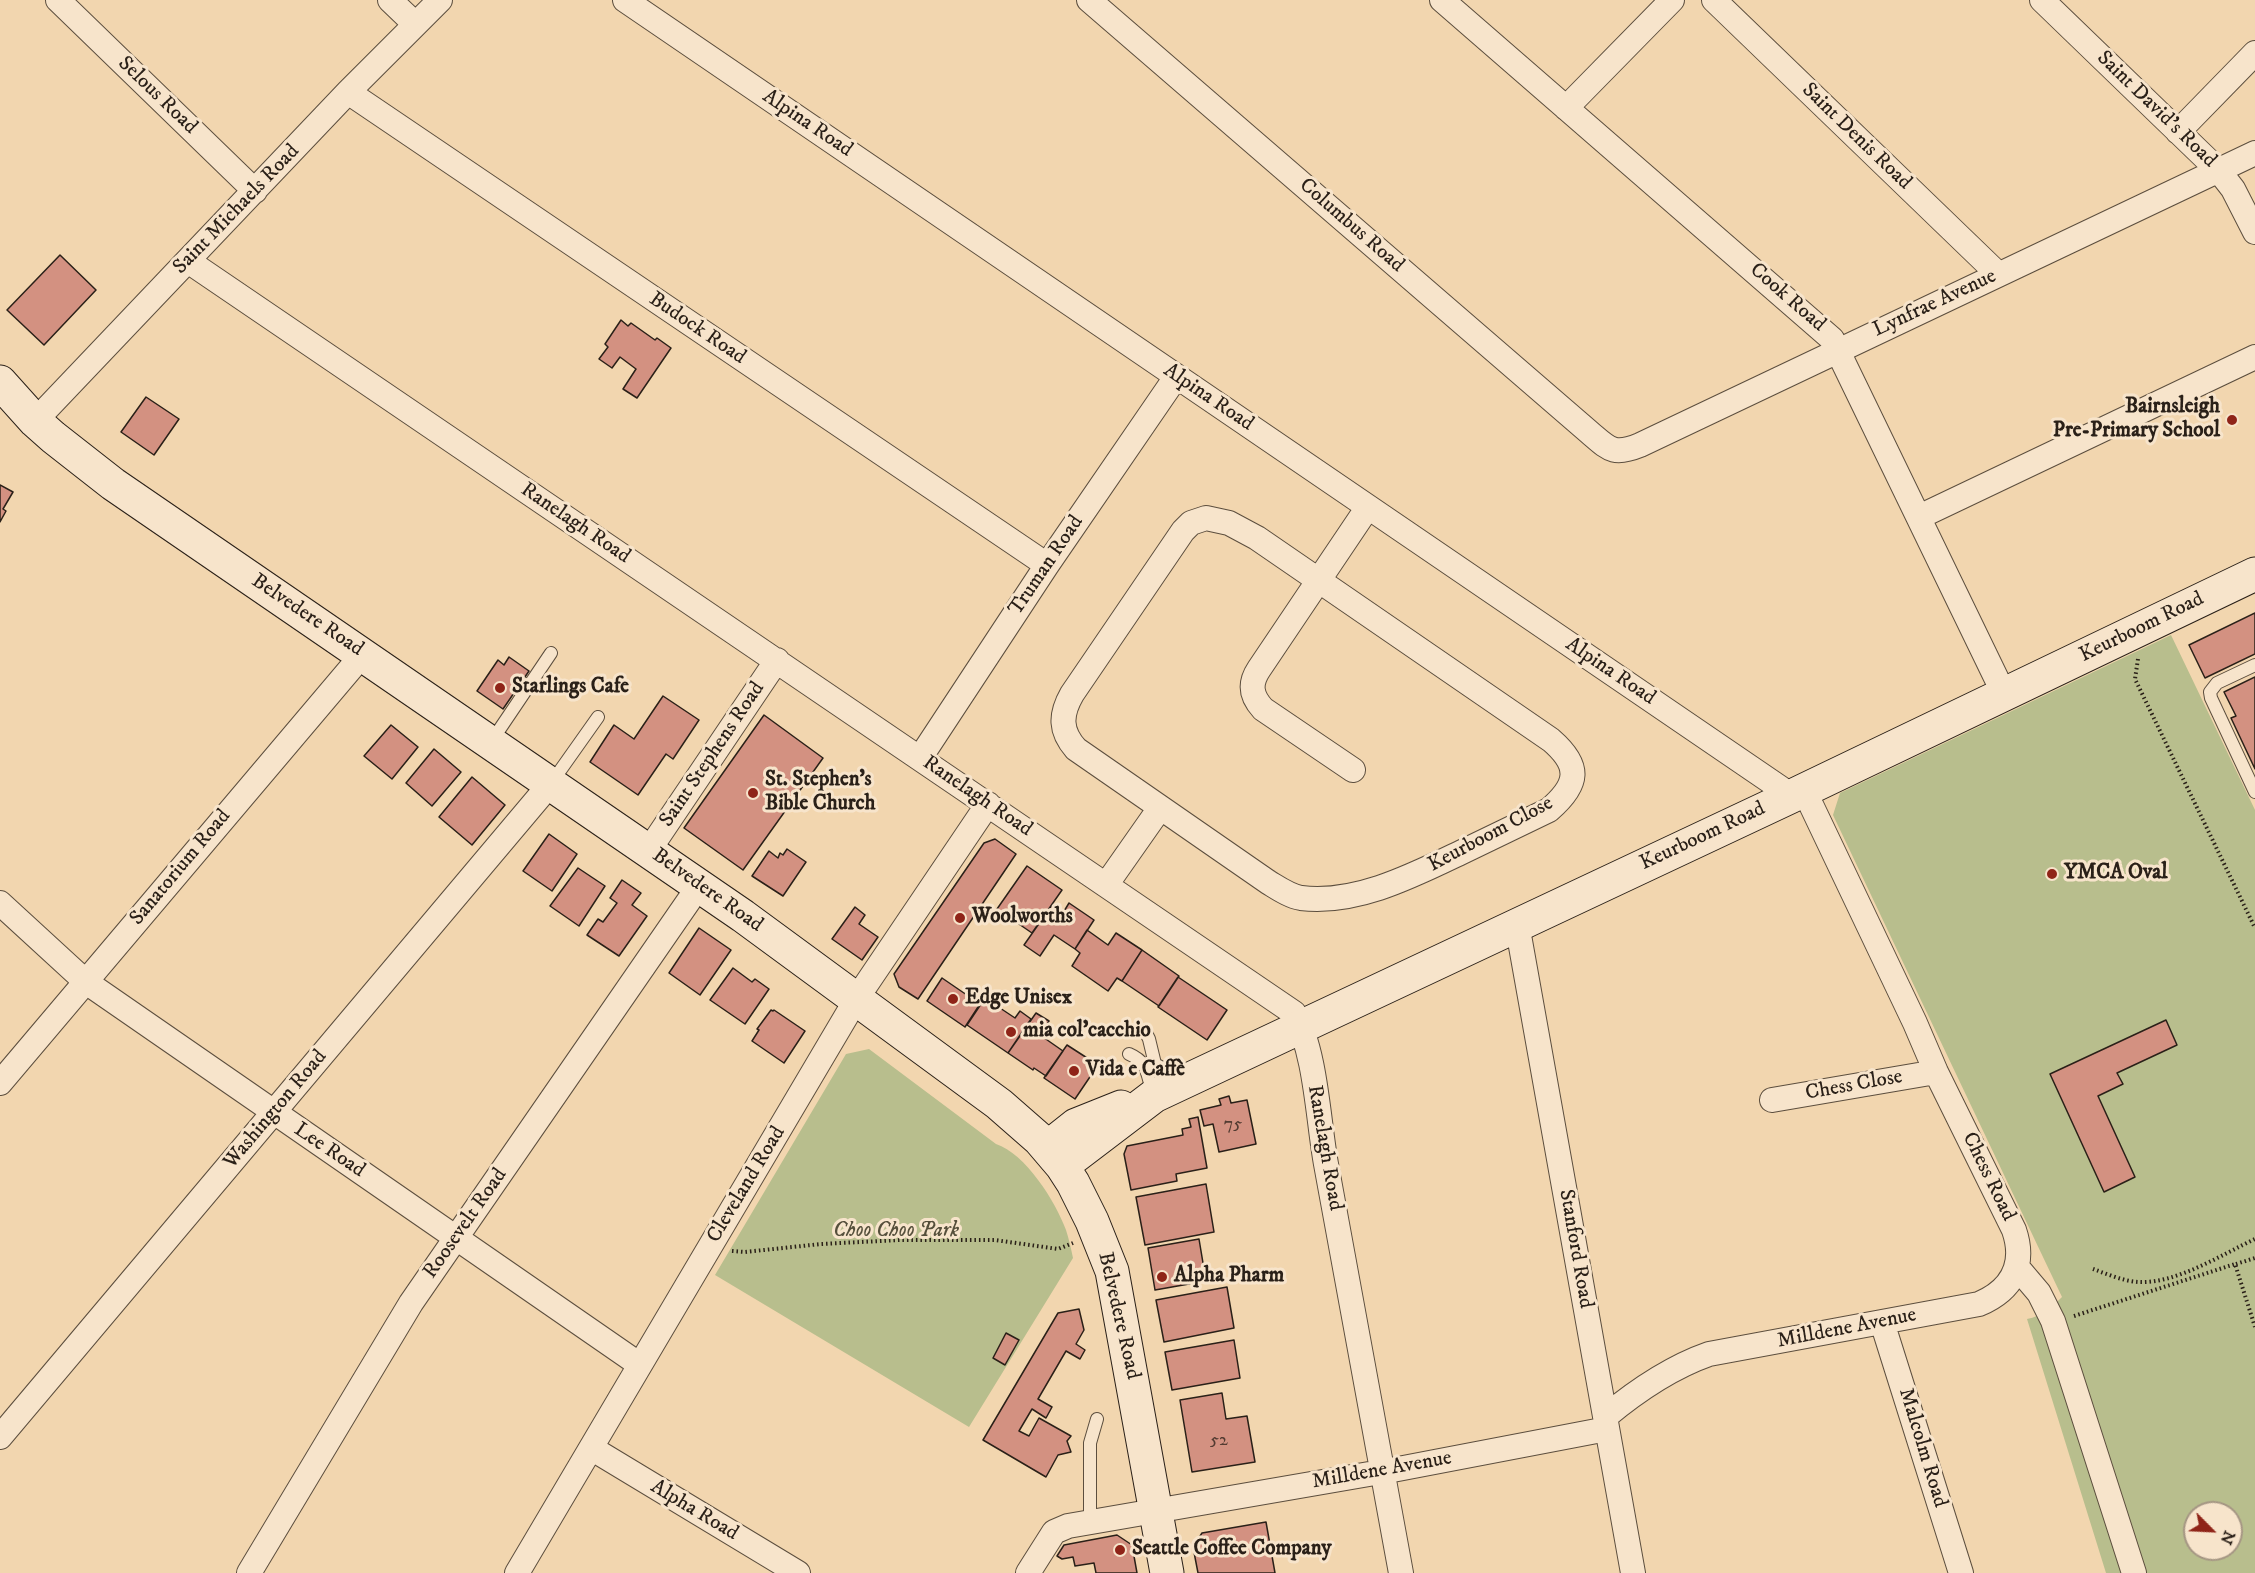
<!DOCTYPE html>
<html>
<head>
<meta charset="utf-8">
<style>
  body { margin:0 }
  #map { position:relative; width:2255px; height:1573px; overflow:hidden; background:#f2d6af; font-family:"IM FELL DW Pica",serif }
  canvas { display:block }
  .north { position:absolute; left:2183px; top:1501px; width:60px; height:60px; box-sizing:border-box; background:#f7e4cb; border:2px solid #a59683; border-radius:50%; rotate:114deg; font-size:16px; font-weight:700; line-height:24px; text-align:center; color:#2a2018 }
  .north::after { content:''; display:block; margin:auto; width:21px; height:27px; background:#8f2418; clip-path:polygon(50% 0,100% 100%,50% 72%,0 100%) }
</style>
</head>
<body>
<div id="map">
<canvas width="2255" height="1573"></canvas>
<div class="north">N</div>
</div>
<script>
const g = document.querySelector('canvas').getContext('2d');
g.lineJoin = 'round';
function fill(path, color) { g.fillStyle = color; g.fill(path, 'evenodd'); }
function strokePath(path, color, width, dash) { g.strokeStyle = color; g.lineWidth = width; g.lineCap = dash ? 'butt' : 'round'; g.setLineDash(dash || []); g.stroke(path); }
function drawText(font, color, halo, rows, align = 'center') {
  g.font = font + ' "IM FELL DW Pica",serif'; g.lineWidth = 6; g.setLineDash([]); g.textBaseline = 'middle'; g.strokeStyle = halo; g.fillStyle = color; for (const [text, x, y, turn = 0] of rows) {
    g.save(); g.translate(x, y); g.rotate((+turn || 0) * Math.PI / 180); g.textAlign = isNaN(turn) ? turn : align; if (halo) g.strokeText(text, 0, 0); g.fillText(text, 0, 0); g.restore();
  }
}
fill(new Path2D(`
  M2171 635 2255 810V1573H2106L2027 1319C2042 1316 2051 1308 2062 1297L1833 815 1840 793ZM2195 1513H2231V1549H2195Z
  M869 1049 996 1144C1025 1153 1056 1202 1066 1230 1069 1239 1071 1249 1073 1258L969 1427 715 1275 846 1054Z`), '#b8be8d');
const building = new Path2D(`
  M60 255 96 290 44 345 7 310Z
  M621 320 628 326 631 323 655 340 657 338 671 348 637 398 623 389 636 369 620 357 612 368 599 359 608 347 605 344Z
  M146 397 179 419 154 455 121 432Z
  M0 485 13 492 3 509 6 511 0 522Z
  M2255 613V654L2205 678 2189 645Z
  M509 657 529 671 503 709 477 691 498 660 504 665Z
  M2255 677V769L2231 718 2236 716 2224 692Z
  M663 696 699 720 673 759 666 754 638 795 590 762 614 725 634 739Z
  M764 715 823 758 743 870 684 828Z
  M391 725 418 747 392 779 364 756Z
  M434 749 461 772 432 806 406 783Z
  M472 777 505 805 472 845 439 817Z
  M549 834 577 854 552 891 523 871Z
  M995 839 1016 854 918 999 899 987 894 974 984 843Z
  M787 849 806 862 783 896 752 876 769 851 778 858 780 853 783 855Z
  M1027 866 1062 890 1032 933 997 909Z
  M578 868 605 886 579 926 550 906Z
  M622 880 641 893 632 905 647 916 619 956 587 935 598 919 603 922 617 903 610 898Z
  M1069 903 1094 920 1075 949 1054 935 1040 956 1024 945 1052 905 1063 913Z
  M855 907 865 915 859 924 878 937 862 960 832 939Z
  M699 928 731 950 700 995 669 973Z
  M1087 930 1108 945 1116 933 1142 950 1122 981 1117 978 1108 991 1072 966 1080 953 1075 949Z
  M1142 950 1179 976 1159 1006 1122 981Z
  M733 968 752 982 755 979 769 989 745 1024 710 1000Z
  M1178 977 1227 1010 1207 1040 1158 1007Z
  M942 978 980 1004 965 1027 927 1001Z
  M985 998 1015 1018 1020 1011 1031 1019 1008 1053 967 1025Z
  M771 1010 773 1011 774 1010 805 1031 784 1063 752 1041 759 1030 757 1029Z
  M1036 1013 1049 1021 1040 1035 1063 1051 1046 1076 1034 1068 1033 1070 1008 1053Z
  M2166 1020 2177 1045 2117 1073 2123 1084 2098 1096 2135 1177 2104 1192 2050 1074Z
  M1067 1045 1098 1065 1075 1099 1044 1078Z
  M1229 1096 1231 1103 1247 1100 1256 1144 1219 1152 1213 1124 1204 1126 1200 1110 1221 1105 1219 1099Z
  M1198 1117 1207 1168 1176 1174 1177 1181 1131 1190 1124 1154 1127 1146 1183 1135 1182 1129 1191 1127 1189 1119Z
  M1206 1184 1214 1232 1145 1245 1136 1197Z
  M1199 1239 1206 1281 1155 1290 1148 1248Z
  M1227 1287 1234 1328 1164 1342 1156 1300Z
  M1079 1309 1084 1330 1076 1344 1085 1350 1080 1359 1066 1351 1038 1399 1052 1407 1046 1418 1032 1409 1019 1431 1029 1436 1039 1418 1071 1436 1067 1441 1071 1452 1058 1455 1046 1477 983 1440 1058 1313Z
  M1006 1333 1019 1340 1005 1365 993 1358Z
  M1234 1340 1240 1378 1172 1390 1165 1352Z
  M1222 1393 1226 1419 1247 1416 1255 1462 1192 1472 1180 1400Z
  M1266 1522 1275 1573H1198L1193 1547 1202 1533Z
  M1117 1535 1132 1545 1137 1573H1096L1094 1563 1075 1566 1073 1557 1062 1559 1057 1556 1064 1545Z`);
fill(building, '#d39181');
strokePath(building, '#2a2018', 1.5);
const lane = new Path2D(`
  M2255 665 2217 683 2210 692 2211 698 2255 792
  M491 742 551 653
  M552 782 598 717
  M1146 1033 1149 1039 1155 1064 1166 1070 1184 1075
  M1129 1054C1150 1063 1146 1076 1154 1095
  M1090 1522V1443L1097 1419`);
const street = new Path2D(`
  M58 0 255 191
  M390 0 415 24
  M625 0 1792 796
  M1089 0 1589 432C1609 449 1613 456 1640 445L2255 153
  M1442 0 1832 339 2004 694
  M1714 0 1998 274
  M2042 0 2219 171 2233 189 2255 232
  M348 92 1047 565
  M1566 108 1672 0
  M2178 132 2255 53
  M188 261 1294 1013C1316 1052 1318 1120 1326 1164 1350 1301 1377 1437 1401 1573
  M35 421 348 92 440 0
  M1919 517 2255 357
  M1206 518 1229 523 1257 538 1551 740C1581 766 1579 784 1549 810 1520 824 1491 838 1462 852 1414 875 1356 905 1301 898 1289 896 1278 888 1268 882L1076 749C1060 731 1060 715 1072 694L1183 531 1191 523Z
  M920 758 1047 565 1176 377
  M1353 770 1263 709C1251 696 1249 684 1259 669L1368 507
  M649 850 777 660
  M1106 885 1160 808
  M0 903 86 982 640 1365
  M1517 924 1633 1573
  M0 1083 363 654
  M1772 1100 1936 1072
  M2017 1267 2039 1293 2053 1321 2134 1573
  M1882 1322 1961 1573
  M1605 1417C1635 1392 1672 1367 1709 1354L1979 1304C2012 1290 2026 1265 2014 1230L1936 1072 1915 1023 1804 790
  M0 1437 551 783
  M591 1448 798 1573
  M249 1573 411 1303 699 886
  M517 1573 857 998 988 804
  M1028 1573 1054 1532 1068 1526 1398 1469 1607 1429`);
const secondary = new Path2D(`
  M0 382 35 421 53 437 113 484 743 916 999 1104 1039 1139 1062 1166 1073 1183 1092 1221 1112 1271 1167 1573
  M1047 1148 1076 1125 1121 1107
  M1062 1166 1154 1096 1792 796 2255 574`);
strokePath(lane, '#5c4e3e', 14);
strokePath(street, '#5c4e3e', 26);
strokePath(secondary, '#2a2018', 35);
strokePath(new Path2D(`
  M2138 659 2135 679 2255 928
  M732 1251 745 1252 821 1244 900 1240H995L1058 1249 1073 1243
  M2236 1264 2255 1258
  M2093 1269C2107 1274 2123 1281 2138 1282 2176 1284 2221 1255 2255 1239
  M2074 1316 2235 1264 2255 1327`), '#2a2018', 4, [1.5, 3]);
strokePath(lane, '#f7e4cb', 12);
strokePath(street, '#f7e4cb', 24);
strokePath(secondary, '#f7e4cb', 33);
for (const [x, y, r, color] of [
  [2232,420,6,"#8f2418"],
  [500,688,6,"#8f2418"],
  [753,793,6,"#8f2418"],
  [2052,874,6,"#8f2418"],
  [960,918,6,"#8f2418"],
  [953,999,6,"#8f2418"],
  [1011,1032,6,"#8f2418"],
  [1074,1071,6,"#8f2418"],
  [1162,1277,6,"#8f2418"],
  [1120,1550,6,"#8f2418"]
]) { const dot = new Path2D(); dot.arc(x, y, r, 0, 2 * Math.PI); g.fillStyle = color; g.fill(dot); strokePath(dot, '#f7e4cb', 2); }
drawText('18px', '#543c32', null, [
  ["75",1233,1125],
  ["52",1219,1441]
]);
drawText('21px', '#2a2018', '#f7e4cb', [
  ["Selous Road",157,96,44],
  ["Saint David's Road",2156,110,44],
  ["Alpina Road",807,124,34],
  ["Saint Denis Road",1856,137,44],
  ["Saint Michaels Road",237,210,-46],
  ["Columbus Road",1351,226,41],
  ["Cook Road",1787,298,41],
  ["Lynfrae Avenue",1935,304,-25],
  ["Budock Road",697,329,34],
  ["Alpina Road",1208,398,34],
  ["Ranelagh Road",575,524,34],
  ["Truman Road",1047,566,-56],
  ["Belvedere Road",307,616,34],
  ["Keurboom Road",2142,628,-26],
  ["Alpina Road",1610,672,34],
  ["Saint Stephens Road",713,755,-56],
  ["Ranelagh Road",977,797,34],
  ["Keurboom Close",1491,835,-28],
  ["Keurboom Road",1703,837,-25],
  ["Sanatorium Road",181,868,-50],
  ["Belvedere Road",707,891,35],
  ["Chess Close",1854,1086,-10],
  ["Washington Road",276,1110,-50],
  ["Ranelagh Road",1324,1148,80],
  ["Lee Road",329,1151,34],
  ["Chess Road",1988,1177,64],
  ["Cleveland Road",747,1185,-59],
  ["Roosevelt Road",466,1224,-55],
  ["Stanford Road",1575,1249,80],
  ["Belvedere Road",1118,1316,77],
  ["Milldene Avenue",1847,1329,-11],
  ["Malcolm Road",1922,1448,73],
  ["Milldene Avenue",1382,1471,-10],
  ["Alpha Road",694,1511,31]
]);
drawText('bold 21px', '#2a2018', '#f7e4cb', [
  ["Bairnsleigh",2220,408,"right"],
  ["Pre-Primary School",2220,432,"right"],
  ["Starlings Cafe",512,688],
  ["St. Stephen's",765,781],
  ["Bible Church",765,805],
  ["YMCA Oval",2064,874],
  ["Woolworths",972,918],
  ["Edge Unisex",965,999],
  ["mia col'cacchio",1023,1032],
  ["Vida e Caffè",1086,1071],
  ["Alpha Pharm",1174,1277],
  ["Seattle Coffee Company",1132,1550]
], 'left');
drawText('italic 21px', '#554f3b', '#f7e4cb', [
  ["Choo Choo Park",896,1232]
]);
</script>
</body>
</html>
